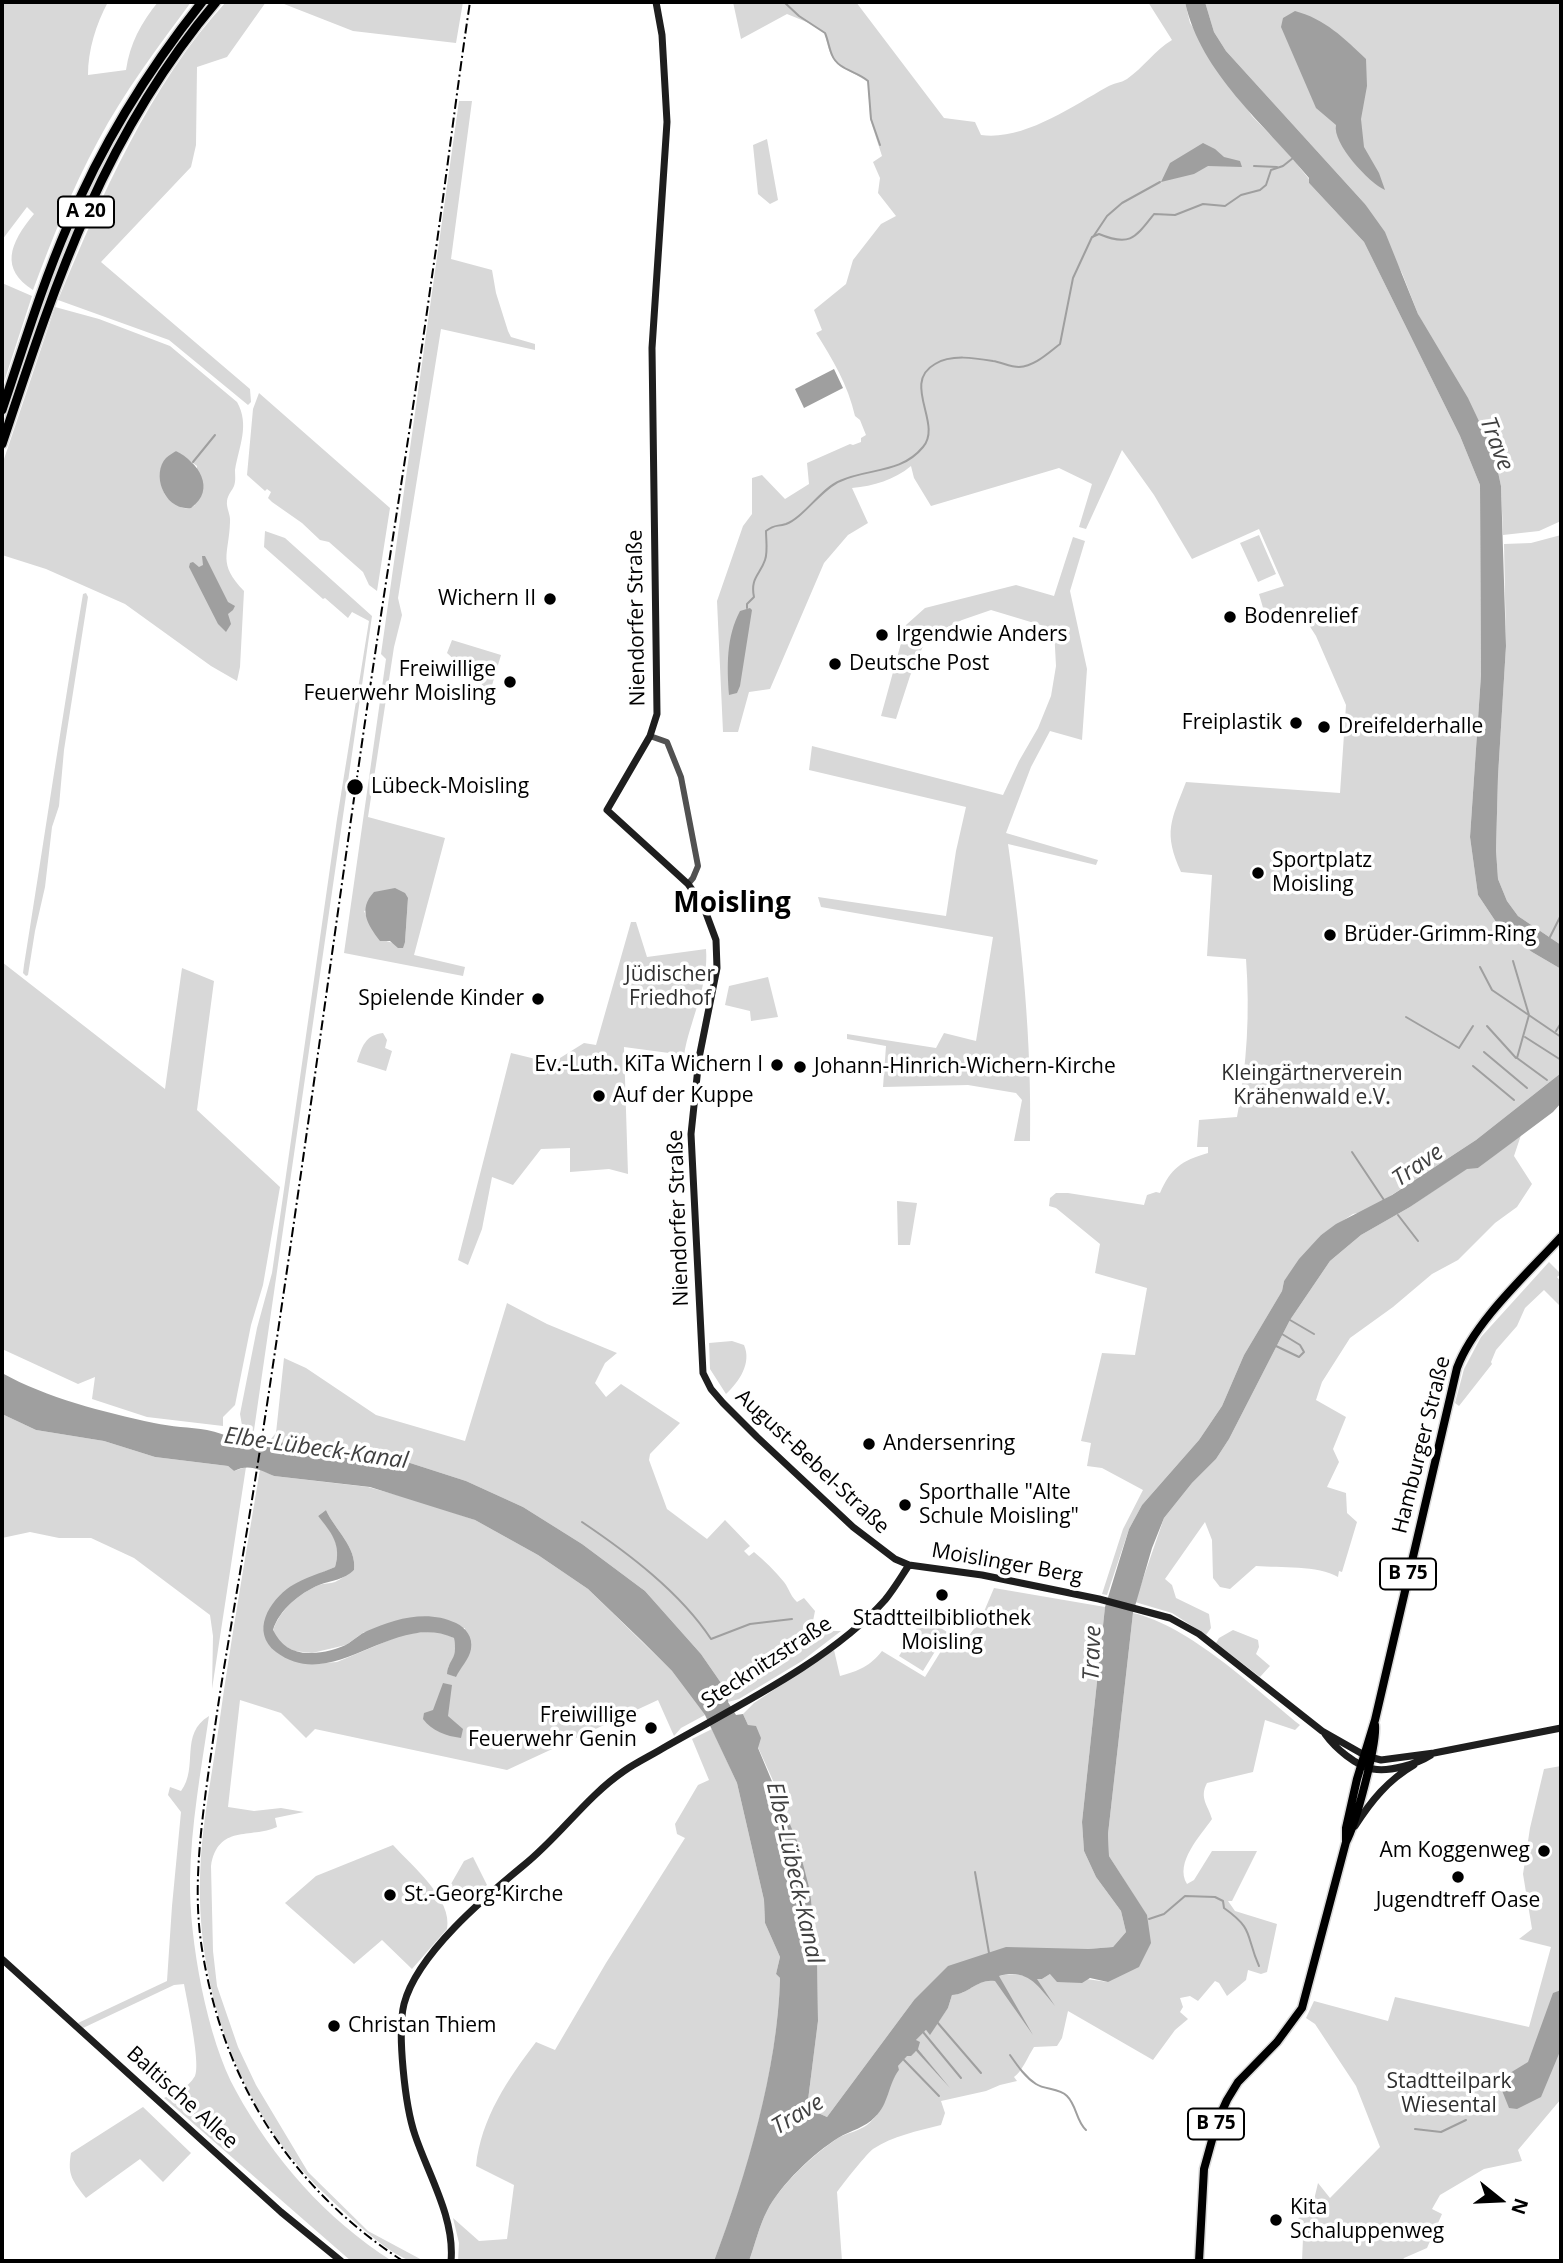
<!DOCTYPE html>
<html>
<head>
<meta charset="utf-8">
<style>
  body { margin:0 }
  #map { position:relative; width:1563px; height:2263px; overflow:hidden; background:#fff; font-family:"Open Sans",sans-serif }
  canvas { display:block }
  .frame { position:absolute; inset:0; border:4px solid #000; pointer-events:none }
  .north { position:absolute; left:1465px; top:2165px; width:70px; height:70px; -webkit-text-stroke:5px #fff; paint-order:stroke; rotate:108deg; font-size:19px; font-weight:700; line-height:28px; text-align:center; color:#000 }
  .north::after { content:''; display:block; margin:auto; width:24px; height:32px; background:#000; clip-path:polygon(50% 0,100% 100%,50% 72%,0 100%) }
</style>
</head>
<body>
<div id="map">
<canvas width="1563" height="2263"></canvas>
<div class="frame"></div>
<div class="north">N</div>
</div>
<script>
const g = document.querySelector('canvas').getContext('2d');
g.lineJoin = 'round';
function fill(path, color) { g.fillStyle = color; g.fill(path, 'evenodd'); }
function strokePath(path, color, width, dash) { g.strokeStyle = color; g.lineWidth = width; g.lineCap = dash ? 'butt' : 'round'; g.setLineDash(dash || []); g.stroke(path); }
function drawText(font, color, halo, rows, align = 'center') {
  g.font = font + ' "Open Sans",sans-serif'; g.lineWidth = 7; g.setLineDash([]); g.textBaseline = 'middle'; g.strokeStyle = halo; g.fillStyle = color; for (const [text, x, y, turn = 0] of rows) {
    g.save(); g.translate(x, y); g.rotate((+turn || 0) * Math.PI / 180); g.textAlign = isNaN(turn) ? turn : align; if (halo) g.strokeText(text, 0, 0); g.fillText(text, 0, 0); g.restore();
  }
}
fill(new Path2D(`
  M2 2H108C96 24 88 50 88 75L126 70C130 43 141 23 158 2H191C158 47 124 92 98 141 72 189 52 239 33 290 0 269 9 244 34 214L27 207 2 240Z
  M226 2H266L227 57 197 67 196 145 191 167 101 262 250 389 251 402 248 405 169 340 58 300C101 197 150 84 226 2Z
  M279 2H463L456 43 353 31Z
  M733 2H856L944 118 975 122 981 135C1023 141 1071 107 1107 87 1113 83 1121 83 1127 79 1144 67 1154 51 1172 40L1148 2H1185L1190 23 1252 116 1287 152 1309 179V183L1364 242 1460 436 1480 485 1481 675 1470 837 1478 895 1500 928 1532 952 1561 969V1073L1476 1140 1384 1200 1362 1212 1353 1214 1321 1235 1284 1281 1282 1291 1244 1355 1222 1406 1199 1440 1142 1505 1129 1529 1107 1595 1102 1594 1123 1529 1143 1490 1102 1468 1087 1466 1091 1443 1081 1441 1102 1353 1135 1355 1147 1288 1095 1273 1100 1244 1056 1208 1049 1206 1050 1198 1056 1193H1068L1144 1205 1147 1195 1156 1192 1160 1193C1171 1168 1181 1161 1208 1153V1147H1197L1199 1120 1237 1117C1247 1064 1250 1013 1246 959L1207 956 1212 875 1181 872C1163 832 1171 821 1186 782L1340 793 1346 705 1316 636 1298 608 1266 618 1259 594 1284 586 1259 529 1192 559 1154 495 1122 450 1086 529 1079 527 1092 484 1059 468 931 506 914 478 911 466C894 480 874 486 852 488L868 523 848 535 824 563 770 689 749 692 738 732H723L717 601 743 526 752 514V478L762 475 785 499 809 484 807 463 850 444 853 445 861 442V438L866 435 860 420 855 416C848 385 833 360 816 333L822 330 814 310 846 284 853 260 881 224 896 216 878 193 880 178 873 162 882 156 870 119 868 82C840 63 833 72 825 34L814 25 787 14 741 39Z
  M1205 2H1561V521L1539 531 1503 535 1501 486 1494 453 1428 335 1418 314 1402 273 1365 204 1226 51 1214 32Z
  M459 101H472L451 259 492 270 496 293 508 331 511 337 535 344V350L441 329 398 598 402 615 394 647 368 817 445 838 414 955 465 967 463 976 344 953 386 659 381 654ZM408 898 405 942C381 947 373 931 364 911Z
  M767 139 778 200 770 204 758 194 753 145Z
  M2 283 32 296 2 388Z
  M55 307 99 319 170 346 237 402C250 425 239 446 235 470 235 475 236 481 234 486 232 491 228 494 227 501 226 508 231 515 230 522 229 555 217 563 244 591L240 667 237 681 211 666 125 604 46 569 2 555V465ZM176 451 197 466 195 505C186 511 182 508 174 503 160 495 161 482 161 467Z
  M259 393 390 508 377 591 369 585 363 572 329 542 320 540 302 523 272 502 268 498 271 492 267 489 265 491 247 475 253 409Z
  M265 531 285 538 372 616 253 1437 250 1439 243 1431 240 1414 257 1328 272 1273 337 819 369 621 352 612 348 618 325 598 323 599 264 547Z
  M1259 535 1276 574 1258 582 1240 543Z
  M1561 535V945L1518 916 1507 901 1498 879 1496 850 1498 776 1506 646 1504 544 1531 543Z
  M1073 537 1085 541 1070 591 1087 669 1082 740 1050 731 1031 767 1006 833 1098 860 1096 865 1008 844C1022 942 1032 1042 1030 1141H1014L1022 1100 1016 1093 968 1085 883 1087 886 1046 847 1039V1034L936 1048 944 1033 976 1041 993 937 821 907 818 897 946 916 956 851 966 807 809 770 812 746 1003 795 1019 761 1038 728 1051 696 1056 666 1054 629 991 610 962 620 927 637 910 676 896 719 881 716 906 625 925 608 1016 585 1054 596Z
  M86 593 88 597 64 750 59 806 52 827 45 887 35 931 28 975 26 976 23 973 24 965C44 841 62 717 83 594Z
  M452 640 501 655 490 692 447 653Z
  M631 922H636L647 957 706 949C709 985 690 1020 684 1055L624 1047 628 1174 609 1169 570 1172V1148L541 1149 513 1185 492 1177 482 1229 468 1265 458 1260 511 1053 552 1063 584 1043 596 1045Z
  M2 962 165 1089 182 968 214 981 197 1110 280 1187 263 1285 251 1325 235 1405 223 1417V1426L147 1417 92 1399 95 1377 78 1384 2 1349Z
  M768 977 778 1017 751 1021 750 1011 725 1005 729 986Z
  M383 1033 387 1040 385 1048 392 1051 386 1071 357 1062C362 1047 365 1035 383 1033Z
  M1521 1135 1514 1156 1532 1184 1517 1207 1495 1223 1458 1260 1432 1274 1393 1307 1350 1338 1322 1382 1316 1400 1346 1417 1333 1449 1339 1462 1327 1487 1346 1493 1347 1513 1357 1522 1342 1572 1339 1571 1338 1577C1318 1565 1280 1568 1256 1566L1230 1589 1220 1587 1213 1578 1212 1540 1205 1522 1165 1579 1172 1585 1176 1598 1209 1614 1211 1628 1206 1635 1172 1613 1135 1602 1164 1518 1192 1483 1216 1459 1229 1439 1290 1320 1330 1261 1361 1235 1410 1207 1467 1168H1478Z
  M897 1201 917 1203 910 1245H898Z
  M1549 1262 1561 1274 1557 1277 1561 1282V1307L1544 1290 1525 1308 1517 1326 1496 1350 1491 1362 1492 1364 1459 1406 1455 1403 1464 1369 1481 1337Z
  M507 1303 547 1324 617 1353 605 1363 595 1383 606 1397 621 1384 680 1423 650 1454 649 1460 667 1509 707 1539 725 1520 750 1546 744 1551 749 1556 754 1552C765 1561 775 1571 784 1582 790 1590 789 1594 797 1602L804 1598 815 1611 813 1621 829 1631H841L802 1661 739 1699 728 1702V1693L701 1654 645 1591 582 1544 523 1507 466 1481 407 1462 279 1442 265 1446 276 1433 284 1358 306 1368 376 1415 465 1441Z
  M732 1341 744 1345C752 1363 739 1382 726 1394L710 1369 709 1343Z
  M2 1414 36 1430 104 1441 155 1457 228 1466 234 1471 246 1467 212 1689 213 1636 210 1615 134 1558 91 1538H59L30 1532 2 1538Z
  M260 1469 274 1476 368 1487 422 1502 475 1520 538 1555 588 1589 672 1671 705 1715 681 1728 674 1736 658 1700 507 1770 315 1729 306 1738 281 1713 240 1700 228 1807 254 1811 281 1808 304 1812 275 1818 277 1827C250 1839 218 1824 211 1866L213 1951 217 1986 238 2047 256 2085 308 2172 368 2231 424 2261C419 2261 413 2262 408 2260 383 2250 346 2214 325 2194 241 2114 197 1993 200 1878 201 1827 212 1776 219 1725 231 1639 246 1554 260 1469ZM326 1510C335 1530 357 1547 354 1570 348 1573 342 1579 335 1582 330 1584 324 1583 319 1585 300 1593 279 1610 273 1631L280 1644 294 1651 312 1653 346 1645 364 1632 465 1628 455 1677 448 1667C456 1657 456 1650 454 1638L438 1631 404 1634 337 1662 311 1664 264 1635 291 1586 335 1567C342 1545 332 1532 318 1516Z
  M994 1588 1105 1607 1082 1822 1084 1851 1096 1877 1121 1911 1126 1932 1113 1947 1088 1949 914 2000 827 2117 807 2108 818 2021 817 1953 810 1891 775 1785 743 1714 754 1703 834 1650 840 1676C859 1671 870 1666 882 1651L925 1677 946 1643 957 1651 980 1621Z
  M1133 1613C1190 1626 1254 1688 1300 1725L1295 1730 1265 1720 1253 1772 1207 1783C1199 1798 1208 1805 1212 1819 1201 1835 1174 1863 1187 1884L1194 1880 1212 1851H1257L1232 1901H1228L1235 1911 1277 1924 1267 1972 1261 1974 1248 1970 1246 1980 1227 1996 1219 1983 1215 1981 1198 2001 1190 1996 1180 1998 1183 2007 1180 2012 1188 2019 1175 2030 1153 2060 1068 2011 1062 2038 1057 2046 1034 2047C1027 2058 1023 2070 1014 2077L1017 2081 1000 2085 986 2091 941 2101 945 2113 941 2125C917 2131 893 2136 873 2149 868 2152 842 2185 837 2192L842 2261H749C755 2245 759 2226 767 2211 780 2185 814 2154 838 2138 847 2133 859 2131 867 2125 888 2109 885 2087 899 2070L897 2067 907 2055 916 2051 939 2075 918 2049 916 2040 926 2030 930 2034 948 2008 952 1995C964 1994 968 1989 978 1984 994 1976 1015 1969 1033 1980 1038 1983 1044 1991 1048 1996L1036 1979H1042L1050 1974 1108 1982 1147 1916 1109 1856 1108 1834Z
  M924 1617 947 1632 923 1671 899 1656Z
  M1233 1630 1258 1640 1259 1647 1256 1654 1270 1666 1260 1677 1216 1643 1219 1638Z
  M209 1716C201 1770 191 1825 190 1880 189 1939 207 2039 236 2091 273 2159 326 2219 392 2261H351L164 2098C176 2092 188 2088 195 2076 201 2064 187 2001 184 1984L174 1985 83 2028 78 2023 167 1981 172 1906 181 1812 168 1795 170 1787 181 1791C199 1767 179 1734 209 1716Z
  M712 1729 737 1783 764 1900 765 1923 780 1957 776 1974 780 1978C778 2068 747 2177 714 2261H458L459 2243 453 2218 479 2241 507 2239 514 2185 476 2166C481 2118 508 2079 536 2042L555 2050 606 1963 685 1838 677 1834 675 1824 698 1785 709 1780 692 1739Z
  M1561 1766V2099L1518 2150 1522 2161 1484 2169 1440 2195 1432 2209 1442 2214 1427 2248 1404 2258 1402 2261H1302L1303 2238 1292 2225 1313 2204 1318 2183 1330 2198 1380 2147 1356 2086 1315 2024 1306 2018 1314 2001 1388 2021 1395 1997 1529 2027 1551 1947 1519 1939 1532 1929 1523 1874 1530 1828 1544 1769Z
  M393 1845C412 1866 453 1899 447 1929L412 1969 382 1940 354 1964 285 1903 316 1876Z
  M473 1857 487 1885 467 1901 462 1897 457 1902 447 1891 464 1861Z
  M143 2107 191 2153 163 2182 140 2159 86 2198C73 2181 67 2176 71 2153Z`), '#d8d8d8');
fill(new Path2D(`
  M1185 2H1205L1214 32 1226 51 1365 204 1385 232 1418 314 1468 398 1494 453 1501 486 1506 646 1498 776 1496 850 1498 879 1507 901 1518 916 1561 945V969L1532 952 1500 928 1478 895 1470 837 1481 675 1480 485 1460 436 1364 242 1309 183V178C1264 123 1201 74 1185 2Z
  M1295 11C1325 19 1344 38 1366 59L1367 86 1361 119 1364 147 1379 173 1385 190C1369 183 1332 143 1336 125L1316 108 1281 27 1283 18Z
  M1203 143 1215 149 1224 157 1240 161 1242 167 1208 166 1194 174 1161 182 1170 163Z
  M834 369 843 388 804 408 795 389Z
  M176 451C198 462 217 489 191 508 164 511 151 474 166 458 169 455 173 453 176 451Z
  M202 556H205L228 602 235 606 233 610 228 614 231 624 226 632 218 624 189 567 190 563 193 562 199 567 203 565Z
  M750 608 752 610 740 686 737 693 729 695C727 667 726 637 740 611Z
  M395 888 405 893 408 898 405 942 403 948H398L390 941H380C367 924 358 909 374 892Z
  M1561 1073V1103L1553 1112 1478 1168 1467 1169 1410 1207 1361 1235 1330 1261 1290 1320 1229 1439 1216 1459 1192 1483 1164 1518 1152 1548 1133 1613 1108 1834 1109 1856 1147 1915 1151 1943 1139 1967 1108 1982 1090 1978 1082 1983 1057 1982 1050 1974 1042 1979H1037L1055 2006C1038 1986 1028 1968 999 1976L1033 2035 995 1981C978 1978 969 1994 952 1995L948 2008 930 2035 926 2030 916 2040 920 2042 918 2049 950 2088 916 2051 911 2056H907L898 2066 899 2070C888 2084 889 2104 875 2117 865 2128 851 2130 838 2138 814 2153 780 2185 767 2211 759 2226 755 2245 749 2261H714C746 2177 778 2068 780 1978L776 1974 780 1957 765 1923 764 1900 737 1783 705 1715 672 1671 642 1641 588 1589 538 1555 475 1520 370 1487 274 1476C260 1470 249 1463 234 1471L228 1466 155 1457 104 1441 36 1430 2 1414V1373C47 1398 103 1412 154 1423 171 1427 190 1427 207 1430 232 1435 254 1450 279 1442L407 1462 466 1481 523 1507 582 1544 645 1591 701 1654 728 1693V1702L736 1715 743 1714 748 1725 756 1726 761 1738 758 1748 797 1841 810 1891 817 1953 818 2021 807 2108 827 2117 914 2000 948 1966 1006 1947 1088 1949 1113 1947 1126 1932 1121 1911 1096 1877 1084 1851 1082 1822 1105 1607 1129 1529 1142 1505 1199 1440 1222 1406 1244 1355 1282 1291 1284 1281 1299 1259 1321 1235 1336 1224 1392 1195 1476 1140Z
  M326 1510C335 1530 357 1547 354 1570 344 1580 332 1580 319 1585 300 1593 279 1610 273 1630 281 1646 293 1654 312 1653 322 1653 340 1649 349 1643 355 1639 360 1634 367 1631 394 1619 427 1609 456 1623 466 1628 473 1637 471 1649 469 1660 460 1668 456 1677L447 1674C449 1657 458 1661 454 1638 394 1610 333 1695 276 1652 250 1632 269 1601 291 1586 304 1578 321 1573 335 1567 342 1545 331 1532 318 1516Z
  M443 1683 452 1685 448 1716 463 1729 461 1738C446 1736 432 1731 423 1719L424 1713 433 1710Z
  M1561 1990V2049L1541 2097 1517 2109 1509 2108 1501 2088 1505 2076 1528 2062 1553 1993Z`), '#9f9f9f');
strokePath(new Path2D(`
  M784 2 799 16 825 33C828 40 829 48 832 55 838 70 857 71 868 81L871 119 880 145
  M1254 166 1277 167
  M1093 237 1107 216 1122 203 1160 182
  M193 462 215 435
  M747 608V604L754 597C750 578 760 575 765 560 768 552 766 540 766 531 775 524 776 527 786 524 803 518 822 488 840 481 868 468 901 474 923 447 943 424 901 383 935 364 951 354 975 358 993 361 1001 362 1010 367 1019 367 1035 366 1048 353 1060 344L1073 278 1092 237 1099 234C1130 247 1135 238 1154 214L1175 215 1203 204 1225 206 1241 195 1260 190 1266 185 1271 170 1283 166 1293 158
  M1550 937 1561 915
  M1513 961 1529 1015 1517 1058 1547 1080
  M1480 967 1492 990 1561 1037
  M1406 1017 1459 1048 1473 1026
  M1487 1026 1516 1058
  M1556 1031 1561 1023
  M1525 1037 1561 1060
  M1484 1052 1527 1088
  M1473 1066 1514 1100
  M1352 1152 1384 1200
  M1398 1215 1418 1241
  M1290 1320 1314 1334
  M1276 1346 1299 1357 1304 1352 1300 1345 1282 1334
  M582 1522C628 1553 680 1592 711 1639L750 1624 792 1619
  M975 1872 989 1953
  M1149 1919 1164 1914 1185 1896 1215 1897 1223 1901 1224 1908C1255 1930 1245 1935 1259 1966
  M937 2022 981 2073
  M923 2032 961 2078
  M1010 2055C1017 2065 1025 2077 1036 2084 1045 2090 1059 2088 1067 2096 1077 2106 1076 2121 1086 2130
  M904 2060 939 2096
  M1415 2129 1441 2132 1466 2120`), '#9f9f9f', 2);
const primary = new Path2D(`
  M1346 1842V1828L1357 1779 1375 1720 1457 1368C1474 1322 1527 1274 1561 1237
  M1199 2261 1204 2169 1217 2122 1227 2100 1238 2082 1277 2042 1302 2008 1346 1842C1356 1824 1377 1744 1375 1725`);
const motorway = new Path2D(`
  M2 410C23 348 42 285 68 225 102 144 148 70 202 2
  M2 444C56 281 103 136 216 2`);
strokePath(primary, '#dbdbdb', 11);
strokePath(motorway, '#dbdbdb', 12);
strokePath(new Path2D(`
  M650 736 667 742 681 777 698 866 693 878 688 884`), '#515151', 6);
strokePath(new Path2D(`
  M656 2 662 35 667 122 652 348 657 714 650 736 607 810 688 884 703 905 716 940 717 968 699 1058 691 1134 703 1373 711 1389 723 1403 757 1437 853 1527 895 1559 909 1565 982 1575 1099 1599 1170 1618 1199 1634 1322 1731 1366 1756 1381 1760 1434 1753 1561 1728
  M1325 1734C1335 1748 1356 1766 1373 1769 1390 1772 1417 1764 1431 1755
  M1355 1826C1371 1801 1388 1780 1414 1765
  M2 1959 281 2212 341 2261
  M451 2261C455 2218 428 2174 415 2135 405 2106 397 2032 404 2004 417 1954 485 1897 524 1865 560 1836 586 1797 624 1771 637 1762 652 1755 665 1747 735 1707 832 1660 885 1600 894 1589 901 1577 909 1565`), '#1e1e1e', 7);
strokePath(primary, '#000', 8);
strokePath(motorway, '#000', 9);
strokePath(new Path2D(`
  M403 2261C293 2190 225 2085 203 1955 193 1900 199 1845 206 1790 212 1747 218 1704 225 1662 242 1561 259 1460 274 1358 306 1144 335 929 366 715 387 571 411 427 431 283 445 189 456 95 470 2`), '#000', 2, [10, 3.5, 2, 3.5]);
for (const [x, y, r, color] of [
  [550,599,7,"#000"],
  [1230,617,7,"#000"],
  [882,635,7,"#000"],
  [835,664,7,"#000"],
  [510,682,7,"#000"],
  [1296,723,7,"#000"],
  [1324,727,7,"#000"],
  [355,787,9,"#000"],
  [1258,873,7,"#000"],
  [1330,935,7,"#000"],
  [538,999,7,"#000"],
  [777,1065,7,"#000"],
  [800,1067,7,"#000"],
  [599,1096,7,"#000"],
  [869,1444,7,"#000"],
  [905,1505,7,"#000"],
  [942,1595,7,"#000"],
  [651,1728,7,"#000"],
  [1544,1851,7,"#000"],
  [1458,1877,7,"#000"],
  [390,1895,7,"#000"],
  [334,2026,7,"#000"],
  [1276,2220,7,"#000"]
]) { const dot = new Path2D(); dot.arc(x, y, r, 0, 2 * Math.PI); g.fillStyle = color; g.fill(dot); strokePath(dot, '#fff', 2.5); }
for (const [x, y, w] of [
  [86,212,56],
  [1408,1574,56],
  [1216,2124,56]
]) { const box = new Path2D(); box.roundRect(x - w / 2, y - 15.5, w, 31, 5); g.fillStyle = '#fff'; g.fill(box); strokePath(box, '#000', 2); }
drawText('bold 19px', '#000', null, [
  ["A 20",86,212],
  ["B 75",1408,1574],
  ["B 75",1216,2124]
]);
drawText('21px', '#000', '#fff', [
  ["Wichern II",536,599,"right"],
  ["Bodenrelief",1244,617],
  ["Irgendwie Anders",896,635],
  ["Deutsche Post",849,664],
  ["Freiwillige",496,670,"right"],
  ["Feuerwehr Moisling",496,694,"right"],
  ["Freiplastik",1282,723,"right"],
  ["Dreifelderhalle",1338,727],
  ["Lübeck-Moisling",371,787],
  ["Sportplatz",1272,861],
  ["Moisling",1272,885],
  ["Brüder-Grimm-Ring",1344,935],
  ["Spielende Kinder",524,999,"right"],
  ["Ev.-Luth. KiTa Wichern I",763,1065,"right"],
  ["Johann-Hinrich-Wichern-Kirche",814,1067],
  ["Auf der Kuppe",613,1096],
  ["Andersenring",883,1444],
  ["Sporthalle \"Alte",919,1493],
  ["Schule Moisling\"",919,1517],
  ["Stadtteilbibliothek",942,1619,"center"],
  ["Moisling",942,1643,"center"],
  ["Freiwillige",637,1716,"right"],
  ["Feuerwehr Genin",637,1740,"right"],
  ["Am Koggenweg",1530,1851,"right"],
  ["St.-Georg-Kirche",404,1895],
  ["Jugendtreff Oase",1458,1901,"center"],
  ["Christan Thiem",348,2026],
  ["Kita",1290,2208],
  ["Schaluppenweg",1290,2232]
], 'left');
drawText('21px', '#000', '#fff', [
  ["Niendorfer Straße",637,618,-91],
  ["Niendorfer Straße",679,1218,-92],
  ["Hamburger Straße",1422,1445,-76],
  ["August-Bebel-Straße",812,1462,43],
  ["Moislinger Berg",1007,1564,10],
  ["Stecknitzstraße",767,1663,-33],
  ["Baltische Allee",182,2098,42]
]);
drawText('21px', '#2f2f2f', '#fff', [
  ["Jüdischer",670,975],
  ["Friedhof",670,999],
  ["Kleingärtnerverein",1312,1074],
  ["Krähenwald e.V.",1312,1098],
  ["Stadtteilpark",1449,2082],
  ["Wiesental",1449,2106]
]);
drawText('italic 23px', '#404040', '#fff', [
  ["Trave",1496,444,69],
  ["Trave",1418,1166,-35],
  ["Elbe-Lübeck-Kanal",316,1449,8],
  ["Trave",1093,1653,-88],
  ["Elbe-Lübeck-Kanal",794,1873,77],
  ["Trave",798,2115,-31]
]);
drawText('bold 28px', '#000', '#fff', [
  ["Moisling",732,904]
]);
</script>
</body>
</html>
